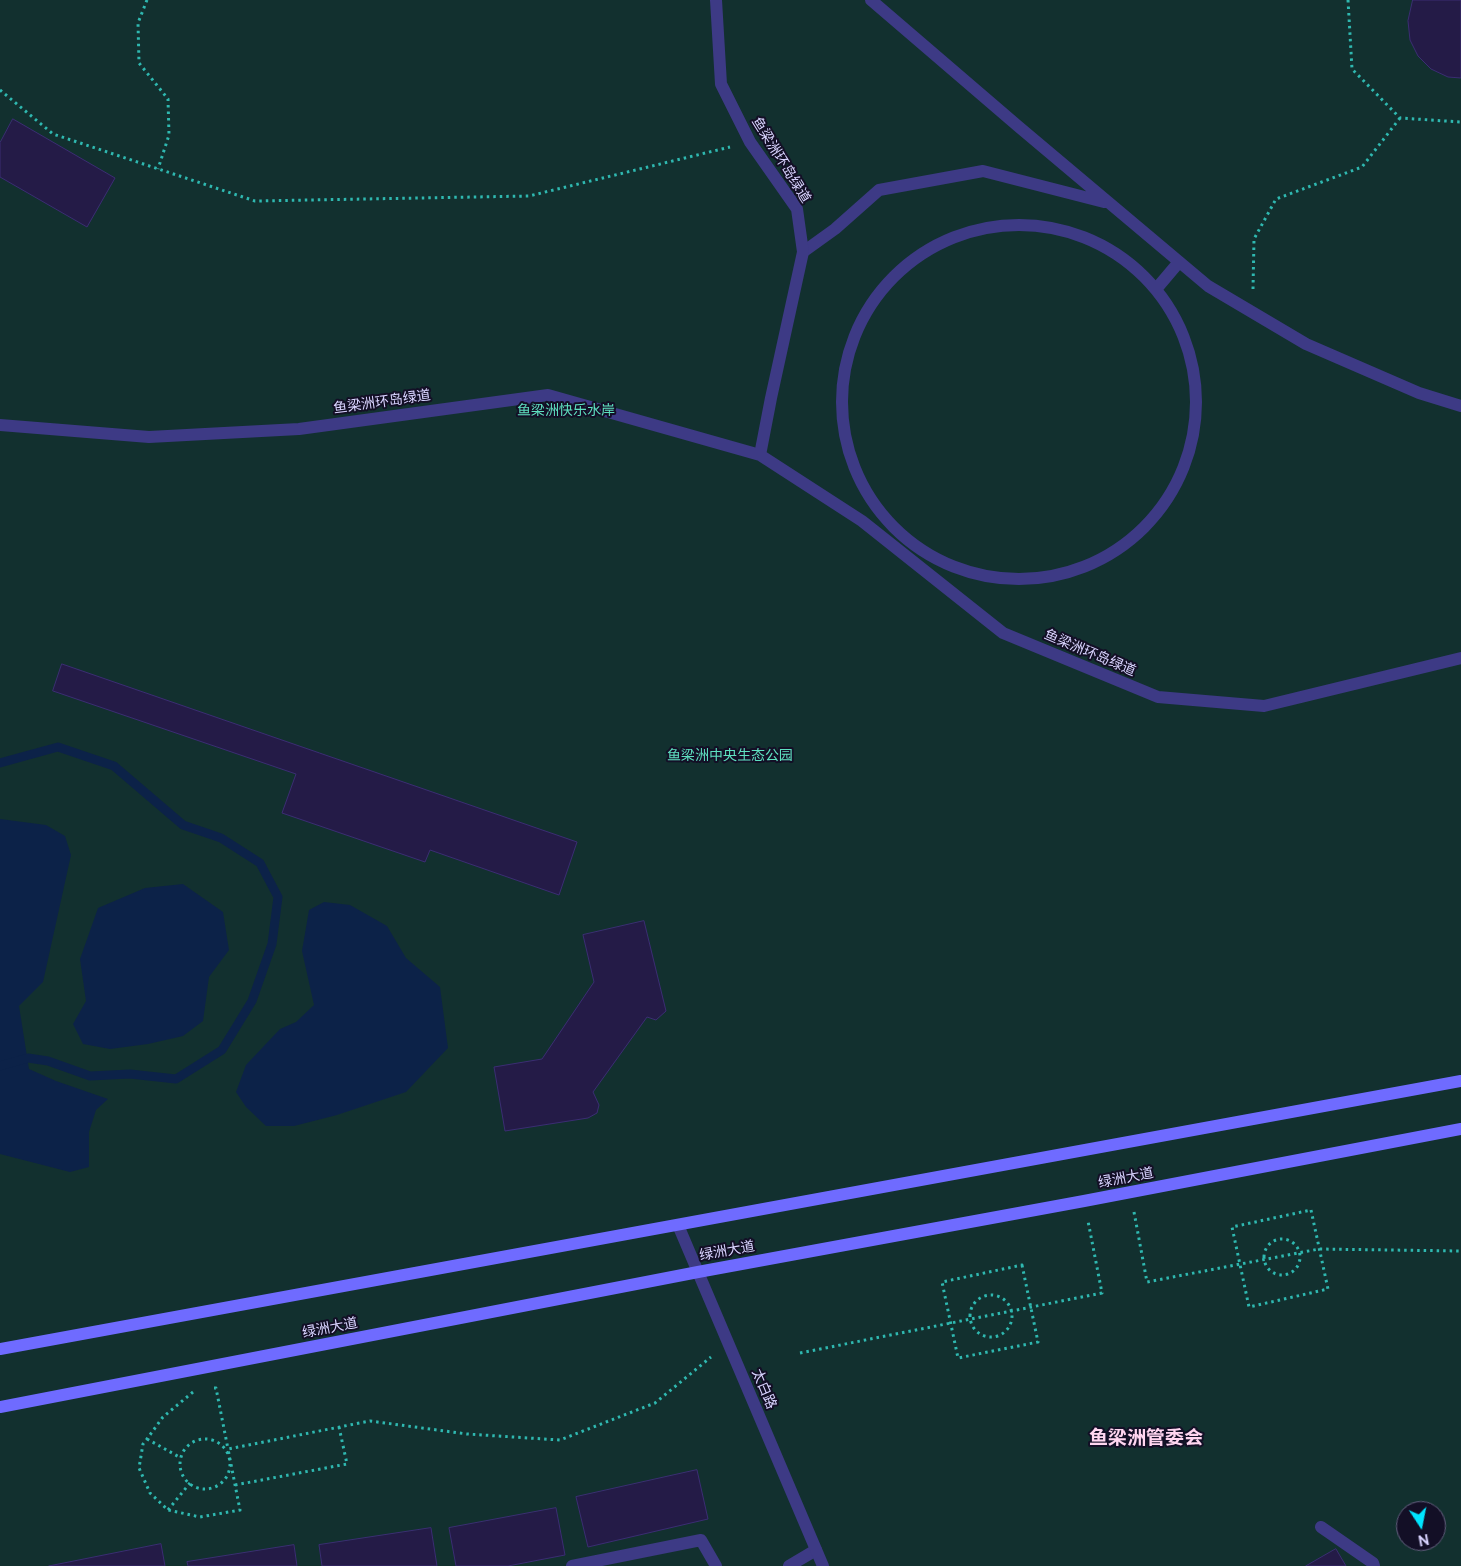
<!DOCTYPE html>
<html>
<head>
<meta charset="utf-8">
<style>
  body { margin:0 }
  #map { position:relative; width:1461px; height:1566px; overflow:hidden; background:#130f26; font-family:Raleway,sans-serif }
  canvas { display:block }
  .north { position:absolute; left:1396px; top:1501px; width:50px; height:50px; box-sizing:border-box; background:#130f26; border:1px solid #625e7d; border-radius:50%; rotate:169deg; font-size:14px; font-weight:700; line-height:20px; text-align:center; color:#d9d4ff }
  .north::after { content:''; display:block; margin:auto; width:18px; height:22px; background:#00e5ff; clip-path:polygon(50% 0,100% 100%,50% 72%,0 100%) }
</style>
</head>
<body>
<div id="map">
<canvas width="1461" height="1566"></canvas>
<div class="north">N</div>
</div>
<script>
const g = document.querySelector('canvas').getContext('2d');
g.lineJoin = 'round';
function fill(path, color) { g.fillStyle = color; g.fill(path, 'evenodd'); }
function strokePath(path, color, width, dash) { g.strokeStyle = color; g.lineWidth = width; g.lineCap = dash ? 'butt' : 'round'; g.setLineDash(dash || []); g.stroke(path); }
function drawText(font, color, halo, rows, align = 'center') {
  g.font = font + ' Raleway,"Noto Sans SC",sans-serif'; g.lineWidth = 4; g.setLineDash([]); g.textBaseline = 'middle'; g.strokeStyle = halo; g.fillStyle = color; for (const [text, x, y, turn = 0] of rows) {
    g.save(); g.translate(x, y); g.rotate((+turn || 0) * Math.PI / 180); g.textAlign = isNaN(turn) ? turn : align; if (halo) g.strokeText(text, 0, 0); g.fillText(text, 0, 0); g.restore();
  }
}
fill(new Path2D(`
  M0 0H1461V1566H0ZM1406 1511H1436V1541H1406Z`), '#12302f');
fill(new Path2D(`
  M0 819 46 825 65 836 71 855 43 982 19 1006 29 1069 56 1081 108 1099 96 1110 89 1132V1167L70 1172 0 1154Z
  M183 884 223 912 229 950 209 977 203 1021 183 1036 148 1044 110 1049 83 1044 73 1024 86 1001 80 959 98 908 145 888Z
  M324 902 350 905 387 926 406 958 440 987 448 1048 406 1092 337 1115 294 1126H266L246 1107 236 1092 246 1065 280 1029 296 1022 314 1005 302 951 309 910Z`), '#0c2248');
strokePath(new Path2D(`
  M0 763 58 747 114 766 183 825 221 838 260 863 278 897 272 944 252 1001 222 1050 176 1079 130 1074 90 1076 48 1061 28 1058 0 1066`), '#0c2248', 9);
const building = new Path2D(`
  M1413 0H1461V78L1448 77 1431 69 1418 56 1410 40 1408 21Z
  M13 119 115 178 87 227 0 177V143Z
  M62 664 577 842 559 895 430 850 425 862 282 813 296 774 53 691Z
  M644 921 666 1011 656 1020 647 1017 593 1092 599 1105 597 1113 588 1118 505 1131 494 1067 542 1059 594 982 583 935Z
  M697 1470 708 1519 588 1547 576 1497Z
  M556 1508 565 1555 508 1566H456L449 1528Z
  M431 1528 437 1566H322L319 1545Z
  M161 1544 165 1566H49Z
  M294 1545 297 1566H188L187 1562Z
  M1336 1549 1346 1566H1306Z`);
fill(building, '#241b47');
strokePath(building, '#3b2d73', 1);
strokePath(new Path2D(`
  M147 0 138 23 139 63 168 99 169 135 158 169
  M1348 0 1352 69 1400 118 1461 122
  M0 90 53 134 255 201 529 196 730 147
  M1253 289 1254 239 1276 199 1362 167 1400 118
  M1311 1210 1328 1289 1249 1307 1232 1227Z
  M1134 1212 1147 1282 1319 1249 1461 1251
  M1264 1257a18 18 0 1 1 36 0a18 18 0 1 1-36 0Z
  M1022 1265 1038 1342 958 1358 942 1282Z
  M970 1316a21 21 0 1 1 42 0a21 21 0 1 1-42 0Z
  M800 1353 1102 1293 1088 1221
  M214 1388H216L228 1449
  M193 1392 163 1417 147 1439 143 1444 139 1468 150 1493 168 1510 200 1517 240 1510 228 1449 370 1421 467 1434 560 1440 655 1403 711 1357
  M147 1439 181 1458
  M180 1464a25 25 0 1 1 50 0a25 25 0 1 1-50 0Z
  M235 1485 347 1464 339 1427
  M168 1510 190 1483`), '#2fb8b0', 3, [2.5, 4]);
strokePath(new Path2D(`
  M1321 1527 1373 1563 1374 1566
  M572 1566 701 1540 716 1566
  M789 1566 816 1550`), '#3d3a85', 12);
strokePath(new Path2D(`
  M871 0 1019 127 1208 286 1306 344 1419 393 1461 406
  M842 402a177 177 0 1 1 354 0a177 177 0 1 1-354 0Z
  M803 252 835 229 879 190 983 171 1104 202
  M1157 288 1179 262`), '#3d3a85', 12);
strokePath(new Path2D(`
  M716 0 721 84 750 142 797 209 803 252 771 398 760 455
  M0 425 149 437 299 429 548 395 760 455 862 521 1003 633 1158 697 1264 706 1461 658
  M678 1225 823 1566`), '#3d3a85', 12);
strokePath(new Path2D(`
  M0 1349 1461 1081
  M0 1407 698 1272 1084 1201 1461 1129`), '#6f6bff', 12);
drawText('14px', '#d9d4ff', '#130f26', [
  ["鱼梁洲环岛绿道",781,160,58],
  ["鱼梁洲环岛绿道",382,402,-8],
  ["鱼梁洲环岛绿道",1090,653,23],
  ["绿洲大道",1126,1178,-11],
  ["绿洲大道",727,1251,-10],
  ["绿洲大道",330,1328,-11],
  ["太白路",764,1389,67]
]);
drawText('14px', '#5fe0c0', '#130f26', [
  ["鱼梁洲快乐水岸",566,411],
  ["鱼梁洲中央生态公园",730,756]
]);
drawText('bold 19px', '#ffd6f0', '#130f26', [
  ["鱼梁洲管委会",1146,1438]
]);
</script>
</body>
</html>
